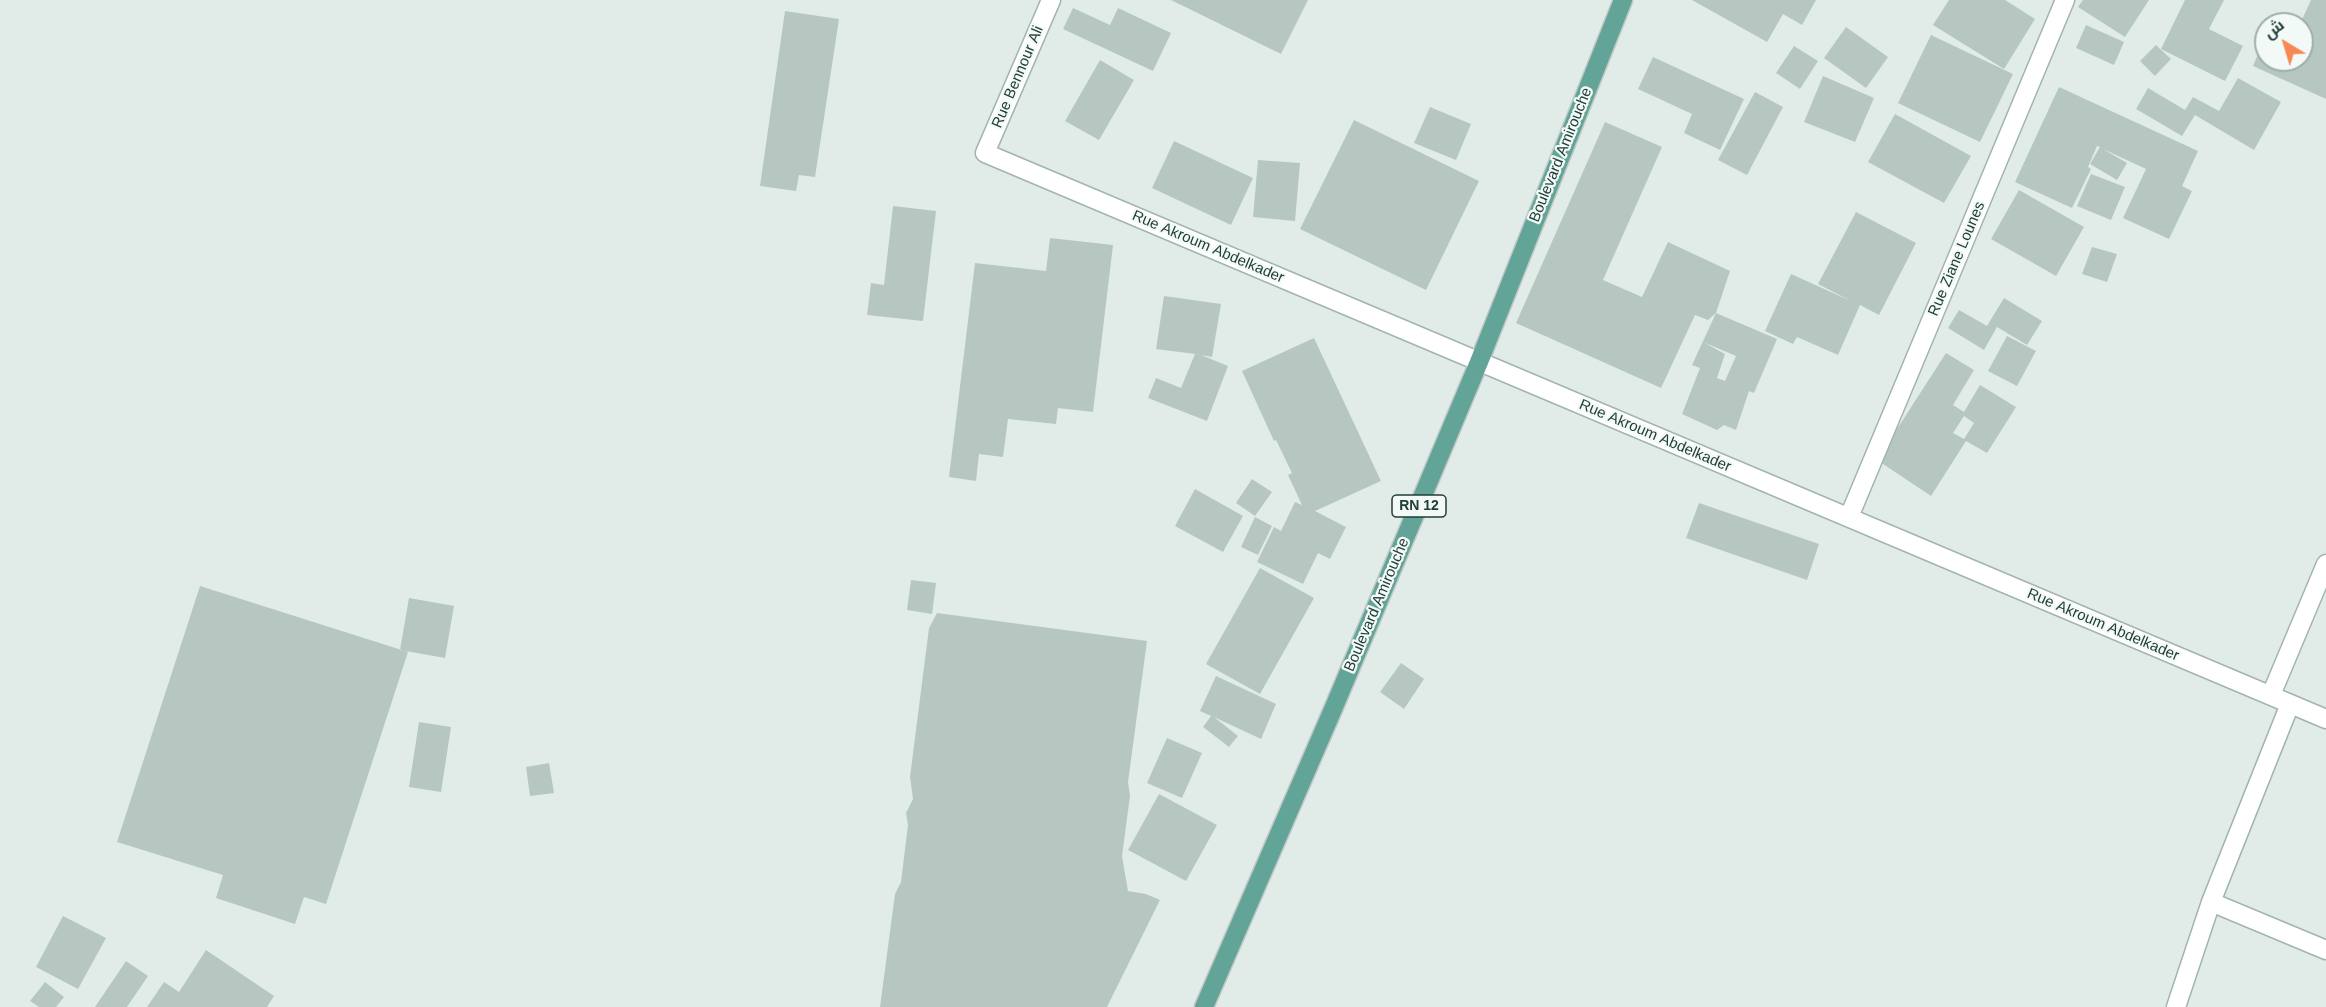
<!DOCTYPE html>
<html>
<head>
<meta charset="utf-8">
<style>
  body { margin:0 }
  #map { position:relative; width:2326px; height:1007px; overflow:hidden; background:#e1ece8; font-family:Helvetica,Cairo,sans-serif }
  canvas { display:block }
  .north { position:absolute; left:2254px; top:12px; width:60px; height:60px; box-sizing:border-box; background:#f2f9f6; border:2px solid #9eaeaa; border-radius:50%; rotate:322deg; font-size:16px; font-weight:700; line-height:24px; text-align:center; color:#203e38 }
  .north::after { content:''; display:block; margin:auto; width:21px; height:27px; background:#f88853; clip-path:polygon(50% 0,100% 100%,50% 72%,0 100%) }
</style>
</head>
<body>
<div id="map">
<canvas width="2326" height="1007"></canvas>
<div class="north">ش</div>
</div>
<script>
const g = document.querySelector('canvas').getContext('2d');
g.lineJoin = 'round';
function fill(path, color) { g.fillStyle = color; g.fill(path, 'evenodd'); }
function strokePath(path, color, width, dash) { g.strokeStyle = color; g.lineWidth = width; g.lineCap = dash ? 'butt' : 'round'; g.setLineDash(dash || []); g.stroke(path); }
function drawText(font, color, halo, rows, align = 'center') {
  g.font = font + ' Helvetica,sans-serif'; g.lineWidth = 4.5; g.setLineDash([]); g.textBaseline = 'middle'; g.strokeStyle = halo; g.fillStyle = color; for (const [text, x, y, turn = 0] of rows) {
    g.save(); g.translate(x, y); g.rotate((+turn || 0) * Math.PI / 180); g.textAlign = isNaN(turn) ? turn : align; if (halo) g.strokeText(text, 0, 0); g.fillText(text, 0, 0); g.restore();
  }
}
fill(new Path2D(`
  M1171 0H1308L1281 54Z
  M1692 0H1816L1802 25 1783 14 1767 42Z
  M1949 0H2005L2035 19 2004 69 1933 25Z
  M2083 0H2149L2125 37 2078 7Z
  M2185 0H2224L2209 29 2243 46 2225 81 2161 49Z
  M2311 0H2326V99L2253 66 2258 54 2266 58V60L2282 64 2284 60H2302V24H2300Z
  M1073 8 1110 25 1118 8 1171 33 1153 71 1063 29Z
  M785 11 839 19 815 177 799 175 796 191 760 186Z
  M2086 25 2124 42 2114 65 2076 48Z
  M1846 27 1888 57 1866 88 1824 58Z
  M1931 35 2013 74 1980 142 1898 103Z
  M2156 45 2171 59 2155 76 2140 61Z
  M1794 46 1818 61 1800 89 1776 73Z
  M1653 57 1744 99 1720 150 1684 133 1692 114 1638 89Z
  M1100 60 1134 80 1099 140 1065 121Z
  M1823 76 1874 98 1855 142 1804 122Z
  M2238 78 2281 102 2254 150 2195 115 2182 136 2136 109 2148 88 2185 110 2193 97 2219 111Z
  M2059 87 2198 151 2182 186 2192 191 2169 239 2123 218 2146 169 2103 149 2127 163 2117 180 2090 164 2100 147 2097 146 2088 167 2091 169 2072 208 2015 182Z
  M1755 92 1783 107 1747 175 1718 160Z
  M1430 107 1471 124 1456 160 1414 143Z
  M1895 114 1971 156 1944 203 1868 162Z
  M1354 120 1479 181 1426 290 1300 229Z
  M1605 122 1662 147 1603 280 1642 297 1668 242 1730 271 1716 313 1708 320 1695 315 1661 388 1516 323Z
  M1174 141 1253 178 1231 225 1152 188Z
  M1258 160 1300 163 1295 221 1253 217Z
  M2091 174 2125 187 2111 220 2077 206Z
  M2019 190 2084 227 2056 276 1991 239Z
  M893 206 936 211 923 321 867 315 871 283 884 285Z
  M1856 212 1916 243 1879 315 1860 305 1838 355 1797 337 1793 344 1765 331 1791 274 1851 301 1818 284Z
  M1050 238 1113 245 1093 412 1058 408 1056 424 1008 419 1003 457 979 454 976 481 949 477 975 263 1046 271Z
  M2092 247 2117 254 2107 282 2082 274Z
  M1164 296 1221 304 1212 357 1201 355 1228 366 1207 421 1148 398 1156 378 1181 388 1195 354 1156 349Z
  M2004 298 2042 321 2027 345 1997 327 1984 350 1948 328 1959 310 1987 326Z
  M1716 313 1777 339 1754 393 1749 391 1736 430 1724 425 1717 430 1682 414 1700 368 1692 365ZM1703 342 1736 356 1725 381 1717 378 1725 354Z
  M2007 336 2036 351 2017 386 1988 371Z
  M1314 338 1381 481 1315 511 1346 527 1330 559 1318 553 1303 584 1257 562 1274 527 1281 531 1295 502 1302 505 1288 475 1292 473 1276 440 1274 441 1242 371Z
  M1946 353 1974 370 1953 405 1964 412 1980 385 2016 407 1987 453 1966 441 1931 496 1877 460ZM1964 416 1974 423 1964 439 1953 433Z
  M1252 479 1272 492 1255 516 1236 503Z
  M1195 489 1243 516 1223 552 1175 526Z
  M1699 503 1819 544 1807 580 1686 538Z
  M1255 517 1272 526 1258 555 1241 547Z
  M1260 568 1314 598 1260 694 1206 664Z
  M911 580 936 583 932 614 907 610Z
  M200 586 408 652 326 904 304 897 295 924 216 898 223 875 117 842Z
  M409 598 454 606 445 658 400 650Z
  M937 613 1147 641 1128 782 1130 796 1122 856 1128 891 1146 894 1160 900 1107 1007H880L895 894 901 882 908 825 906 813 913 799 910 777 929 628Z
  M1401 663 1424 679 1404 709 1380 692Z
  M1216 676 1276 704 1261 739 1214 717 1238 736 1229 747 1203 727 1211 716 1200 711Z
  M419 722 451 727 441 792 409 787Z
  M1167 738 1202 753 1182 798 1147 783Z
  M549 763 554 793 530 796 526 767Z
  M1159 794 1217 825 1186 881 1128 850Z
  M63 916 106 938 78 989 36 967Z
  M206 950 274 996 267 1007H147L164 982 179 992Z
  M126 961 148 976 127 1007H95Z
  M45 982 64 997 56 1007H39L30 1001Z`), '#b6c7c1');
const minor = new Path2D(`
  M1051 0 985 153 2326 719
  M1849 517 2065 0
  M2271 695 2326 564
  M2211 902 2326 950
  M2176 1007 2211 902 2290 704`);
const major = new Path2D(`
  M1204 1007 1334 707 1479 362 1623 0`);
strokePath(minor, '#a3b4b0', 21);
strokePath(major, '#c1c9c7', 21);
strokePath(minor, '#fff', 18);
strokePath(major, '#63a498', 18);
for (const [x, y, w] of [
  [1419,506,54]
]) { const box = new Path2D(); box.roundRect(x - w / 2, y - 11, w, 22, 4.5); g.fillStyle = '#f2f9f6'; g.fill(box); strokePath(box, '#203e38', 1.5); }
drawText('bold 14px', '#203e38', null, [
  ["RN 12",1419,506]
]);
drawText('15px', '#203e38', '#f2f9f6', [
  ["Rue Bennour Ali",1018,77,-67],
  ["Boulevard Amirouche",1561,155,-68],
  ["Rue Akroum Abdelkader",1208,247,23],
  ["Rue Ziane Lounes",1957,259,-67],
  ["Rue Akroum Abdelkader",1655,436,23],
  ["Boulevard Amirouche",1377,605,-67],
  ["Rue Akroum Abdelkader",2103,625,23]
]);
</script>
</body>
</html>
